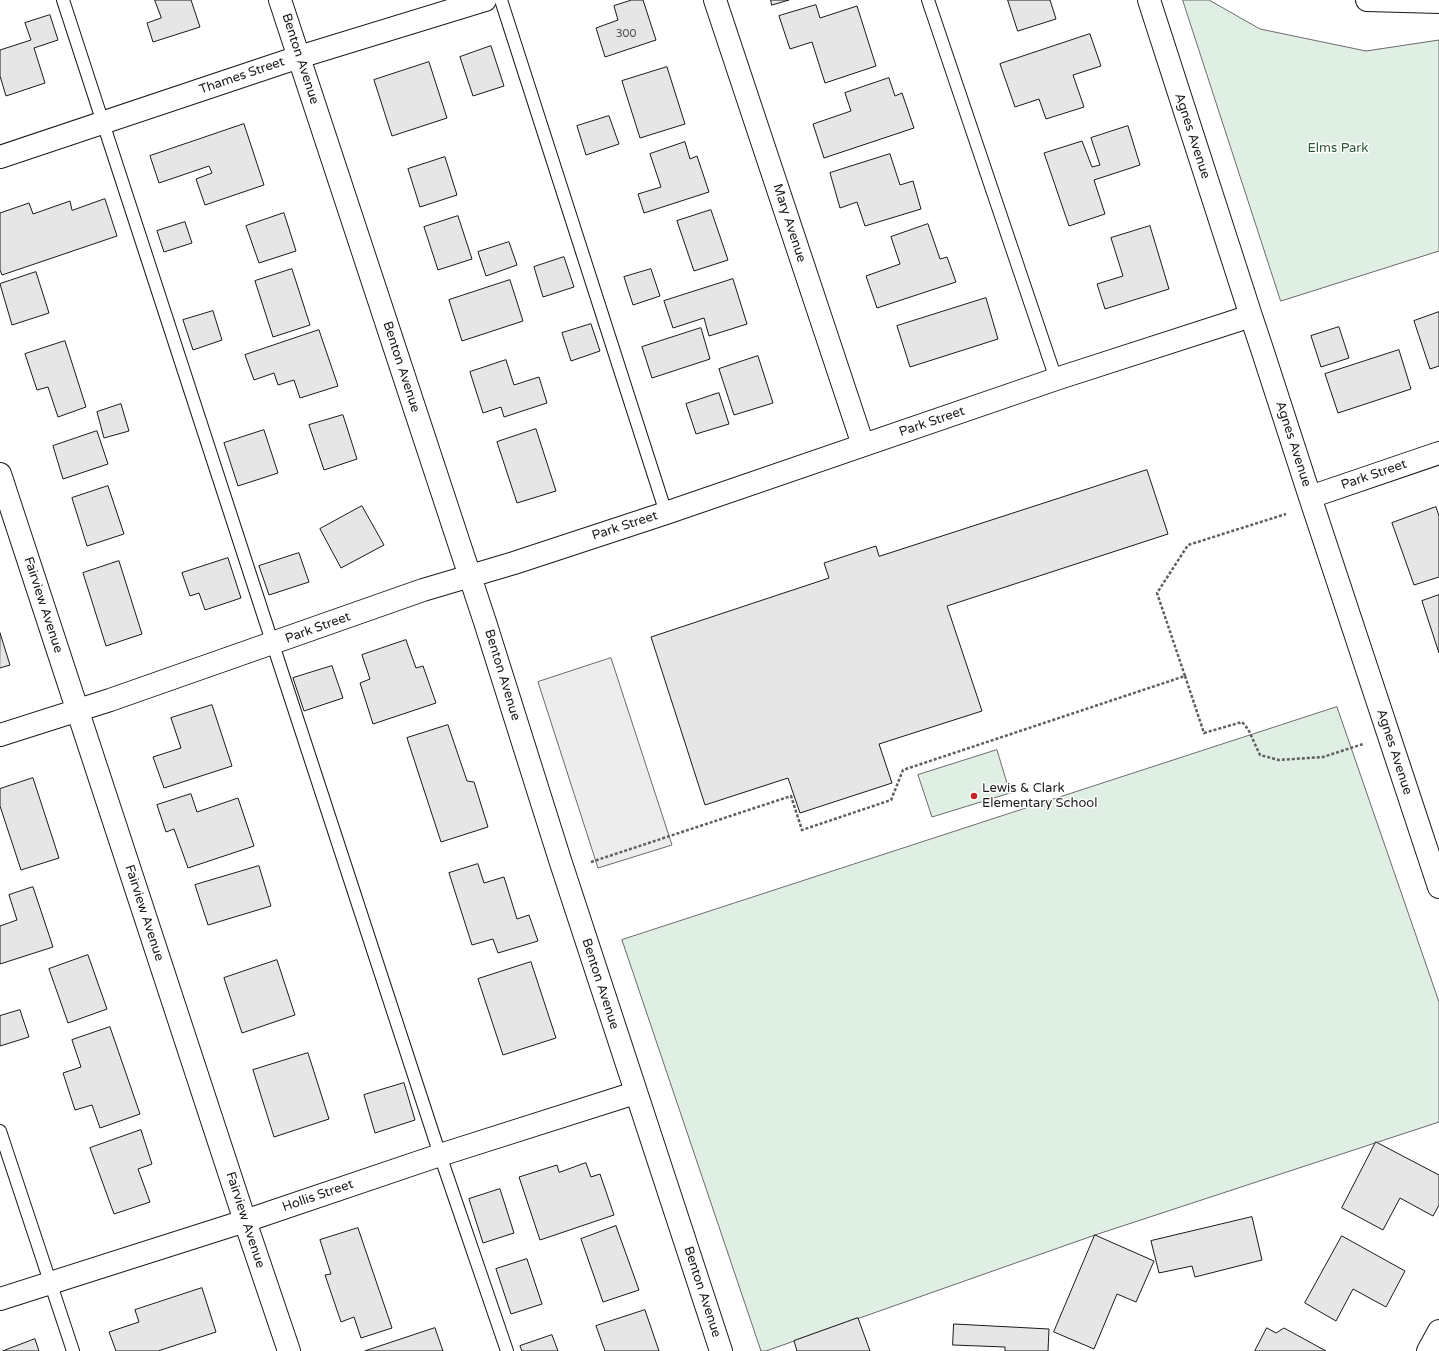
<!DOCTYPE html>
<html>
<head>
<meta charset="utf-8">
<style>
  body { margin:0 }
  canvas { display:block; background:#fff }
</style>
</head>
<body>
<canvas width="1439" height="1351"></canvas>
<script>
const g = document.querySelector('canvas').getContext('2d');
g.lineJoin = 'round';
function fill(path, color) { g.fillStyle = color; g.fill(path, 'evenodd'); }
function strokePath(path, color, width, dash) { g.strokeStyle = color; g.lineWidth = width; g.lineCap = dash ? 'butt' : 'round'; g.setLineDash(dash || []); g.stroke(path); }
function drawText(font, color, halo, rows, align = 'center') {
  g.font = font + ' "Varela Round",sans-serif'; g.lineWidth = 3; g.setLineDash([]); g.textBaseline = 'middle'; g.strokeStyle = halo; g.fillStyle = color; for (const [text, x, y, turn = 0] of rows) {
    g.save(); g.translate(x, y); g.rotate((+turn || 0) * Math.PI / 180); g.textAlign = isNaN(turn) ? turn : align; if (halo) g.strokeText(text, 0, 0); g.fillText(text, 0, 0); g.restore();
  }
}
const green = new Path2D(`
  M1183 0H1209L1260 29 1366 51 1439 40V251L1281 301Z
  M1337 707 1439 1002V1122L1095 1235 766 1351H761L622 940Z
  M997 750 1010 793 932 817 918 775Z`);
fill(green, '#e0efe3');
strokePath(green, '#6a6a6a', 1);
const parking = new Path2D(`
  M611 658 672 845 598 868 538 682Z`);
fill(parking, '#ededed');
strokePath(parking, '#6a6a6a', 1);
const building = new Path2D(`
  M155 0H191L200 27 153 42 147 23 161 18Z
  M632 0H643L656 40 605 57 596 28 618 20 614 6Z
  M771 0H789L772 5Z
  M1008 0H1050L1056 19 1018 31Z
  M816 5 820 18 857 6 876 66 825 83 812 42 790 49 779 16Z
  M50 15 58 40 34 48 45 83 6 96 0 76V50L31 40 25 23Z
  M1090 34 1101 66 1073 75 1084 107 1046 119 1039 99 1015 107 1000 64Z
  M491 46 504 86 473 96 460 57Z
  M429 62 447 118 392 136 374 80Z
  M667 67 685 124 640 138 622 81Z
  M889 78 895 96 902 93 914 128 824 158 813 124 851 111 845 93Z
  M609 116 619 144 586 155 577 126Z
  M244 124 264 185 205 205 196 179 212 173 209 166 159 183 150 156Z
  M1128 126 1140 165 1094 180 1105 214 1069 226 1044 153 1082 141 1092 167 1100 165 1091 138Z
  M685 142 690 159 697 156 709 192 644 213 638 194 661 187 650 154Z
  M890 154 900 185 913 181 921 209 865 226 857 202 840 208 830 173Z
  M445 157 457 195 420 207 408 169Z
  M105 199 117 236 2 275 0 270V213L29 203 33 214 70 201 72 210Z
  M711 210 728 260 694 271 677 221Z
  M284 213 296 251 259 263 246 226Z
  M458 216 472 259 438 270 424 227Z
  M185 222 192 243 164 252 157 231Z
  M928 224 940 259 947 257 956 282 877 308 866 276 900 264 891 237Z
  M1150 226 1169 289 1105 309 1097 284 1123 276 1111 238Z
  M509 242 517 265 486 276 478 252Z
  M564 257 574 287 543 297 534 267Z
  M292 269 310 325 273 337 255 281Z
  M651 269 660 296 633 305 624 277Z
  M36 272 49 313 12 325 0 284Z
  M733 279 747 324 709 336 704 318 673 328 664 301Z
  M510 280 523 321 462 341 449 300Z
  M986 298 998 339 910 367 897 326Z
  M213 311 222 340 193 350 183 320Z
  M1439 312V366L1430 369 1414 321Z
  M591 324 600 351 571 361 562 333Z
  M1339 327 1349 358 1321 367 1311 336Z
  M701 328 710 359 652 378 642 347Z
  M319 330 338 386 300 398 294 380 278 385 274 373 254 380 245 355Z
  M65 341 86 407 58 417 48 387 37 390 25 354Z
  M1399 350 1411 389 1338 413 1325 374Z
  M758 356 773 403 734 415 719 369Z
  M506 360 514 385 539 377 547 403 504 417 501 407 483 413 470 372Z
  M719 393 729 424 696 434 686 404Z
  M121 404 129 431 104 438 97 412Z
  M343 415 357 459 324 470 309 425Z
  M536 429 556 491 517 503 497 442Z
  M264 430 278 473 238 486 224 443Z
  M97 431 108 464 63 479 53 446Z
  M1147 470 1168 534 947 606 982 711 879 744 892 783 800 813 788 778 705 805 651 637 829 578 824 563 876 546 879 556Z
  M108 486 124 534 87 546 72 498Z
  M362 506 384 545 341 568 320 529Z
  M1436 507 1439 516V577L1414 585 1392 523Z
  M299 553 309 582 269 595 259 566Z
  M228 558 241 598 205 610 199 593 190 596 182 573Z
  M119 561 142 634 106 646 83 573Z
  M1439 595V653L1422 601Z
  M0 633 10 665 0 668Z
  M406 640 416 668 423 666 436 703 373 724 360 683 370 679 362 655Z
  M332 666 343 698 304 711 293 678Z
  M212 705 232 766 164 788 153 757 181 748 171 718Z
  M448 725 467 781 474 782 488 827 441 842 407 738Z
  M33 778 59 858 21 870 0 806V789Z
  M191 794 197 812 238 798 254 846 188 868 174 829 166 832 157 805Z
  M478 864 484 883 504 877 517 919 529 915 538 941 498 953 493 939 472 945 449 873Z
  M259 866 271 906 208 925 195 885Z
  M33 887 53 947 0 964V926L17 920 9 895Z
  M88 955 107 1009 68 1023 49 969Z
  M277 960 295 1015 242 1033 224 978Z
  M531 962 556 1038 503 1055 478 979Z
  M20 1010 29 1037 0 1046V1016Z
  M110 1027 140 1114 100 1128 92 1105 75 1110 63 1073 81 1067 72 1040Z
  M308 1053 329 1119 274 1137 253 1070Z
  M404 1083 415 1120 375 1133 364 1095Z
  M141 1130 152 1164 138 1169 150 1202 114 1214 90 1148Z
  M1376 1142 1439 1175V1205L1433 1216 1400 1198 1383 1230 1342 1208Z
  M586 1163 591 1177 600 1174 614 1215 540 1240 519 1177 557 1165 559 1172Z
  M500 1189 514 1233 483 1243 469 1199Z
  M1252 1217 1262 1260 1195 1277 1192 1266 1159 1273 1151 1241Z
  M616 1226 639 1290 603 1302 581 1239Z
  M358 1228 392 1328 361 1338 354 1317 341 1322 325 1275 331 1274 320 1240Z
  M1095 1235 1154 1261 1136 1302 1117 1294 1094 1349 1054 1332Z
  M1342 1236 1405 1271 1386 1307 1353 1289 1336 1321 1305 1303Z
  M527 1259 542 1304 511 1314 496 1269Z
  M202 1288 216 1332 158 1351H116L109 1332 139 1322 135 1310Z
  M645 1310 659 1351H605L596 1326Z
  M858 1318 870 1351H797L794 1341Z
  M954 1324 1049 1329 1048 1351H1005V1347L953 1345Z
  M435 1328 443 1351H365Z
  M1267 1328 1276 1333 1284 1328 1326 1351H1255Z
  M552 1335 558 1351H522L520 1346Z
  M35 1339 39 1351H3Z`);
fill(building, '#e6e6e6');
strokePath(building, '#1a1a1a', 1);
const lane = new Path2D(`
  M63 0 264 617 440 1155 507 1351
  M501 0 666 513
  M928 0 1056 379
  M0 1131 73 1351`);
const street = new Path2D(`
  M280 0 485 622 560 860 721 1351
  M715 0 863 445
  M1149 0 1251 316 1262 349 1310 497 1439 887
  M1367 0 1439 2
  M0 157 299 57 485 0
  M0 474 245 1221 289 1351
  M1310 497 1439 453
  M0 735 110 700 423 590 514 563 666 513 1056 379 1251 316
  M0 1299 245 1221 440 1155 635 1093
  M1428 1351 1439 1331`);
strokePath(lane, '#1a1a1a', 14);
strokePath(street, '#1a1a1a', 24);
strokePath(new Path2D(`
  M1185 676 1204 733 1242 722 1248 729 1260 755 1279 760 1323 757 1363 744
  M591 862 791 796 802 830 891 800 903 770 1185 676 1157 593 1188 545 1286 514`), '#5f5f5f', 2.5, [3, 2]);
strokePath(lane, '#fff', 12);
strokePath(street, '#fff', 22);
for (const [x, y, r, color] of [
  [974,796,4,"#c62828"]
]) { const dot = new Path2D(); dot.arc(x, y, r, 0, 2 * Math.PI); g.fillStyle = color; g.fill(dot); strokePath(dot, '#fff', 1.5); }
drawText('11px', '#4d4d4d', null, [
  ["300",626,34]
]);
drawText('13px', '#1a1a1a', '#fff', [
  ["Benton Avenue",300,59,72],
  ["Thames Street",242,76,-19],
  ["Agnes Avenue",1192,136,72],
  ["Mary Avenue",789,223,72],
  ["Benton Avenue",401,367,72],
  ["Park Street",932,422,-19],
  ["Agnes Avenue",1293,444,72],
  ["Park Street",1374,475,-19],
  ["Park Street",625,526,-18],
  ["Fairview Avenue",43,605,72],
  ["Park Street",318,628,-20],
  ["Benton Avenue",502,675,73],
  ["Agnes Avenue",1394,752,72],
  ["Fairview Avenue",144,913,72],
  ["Benton Avenue",600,984,72],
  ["Hollis Street",318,1196,-19],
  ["Fairview Avenue",245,1220,72],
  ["Benton Avenue",702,1292,72]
]);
drawText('13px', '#2b5a34', '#fff', [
  ["Elms Park",1338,149]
]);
drawText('13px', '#1a1a1a', '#fff', [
  ["Lewis & Clark",982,789],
  ["Elementary School",982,804]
], 'left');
</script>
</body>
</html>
